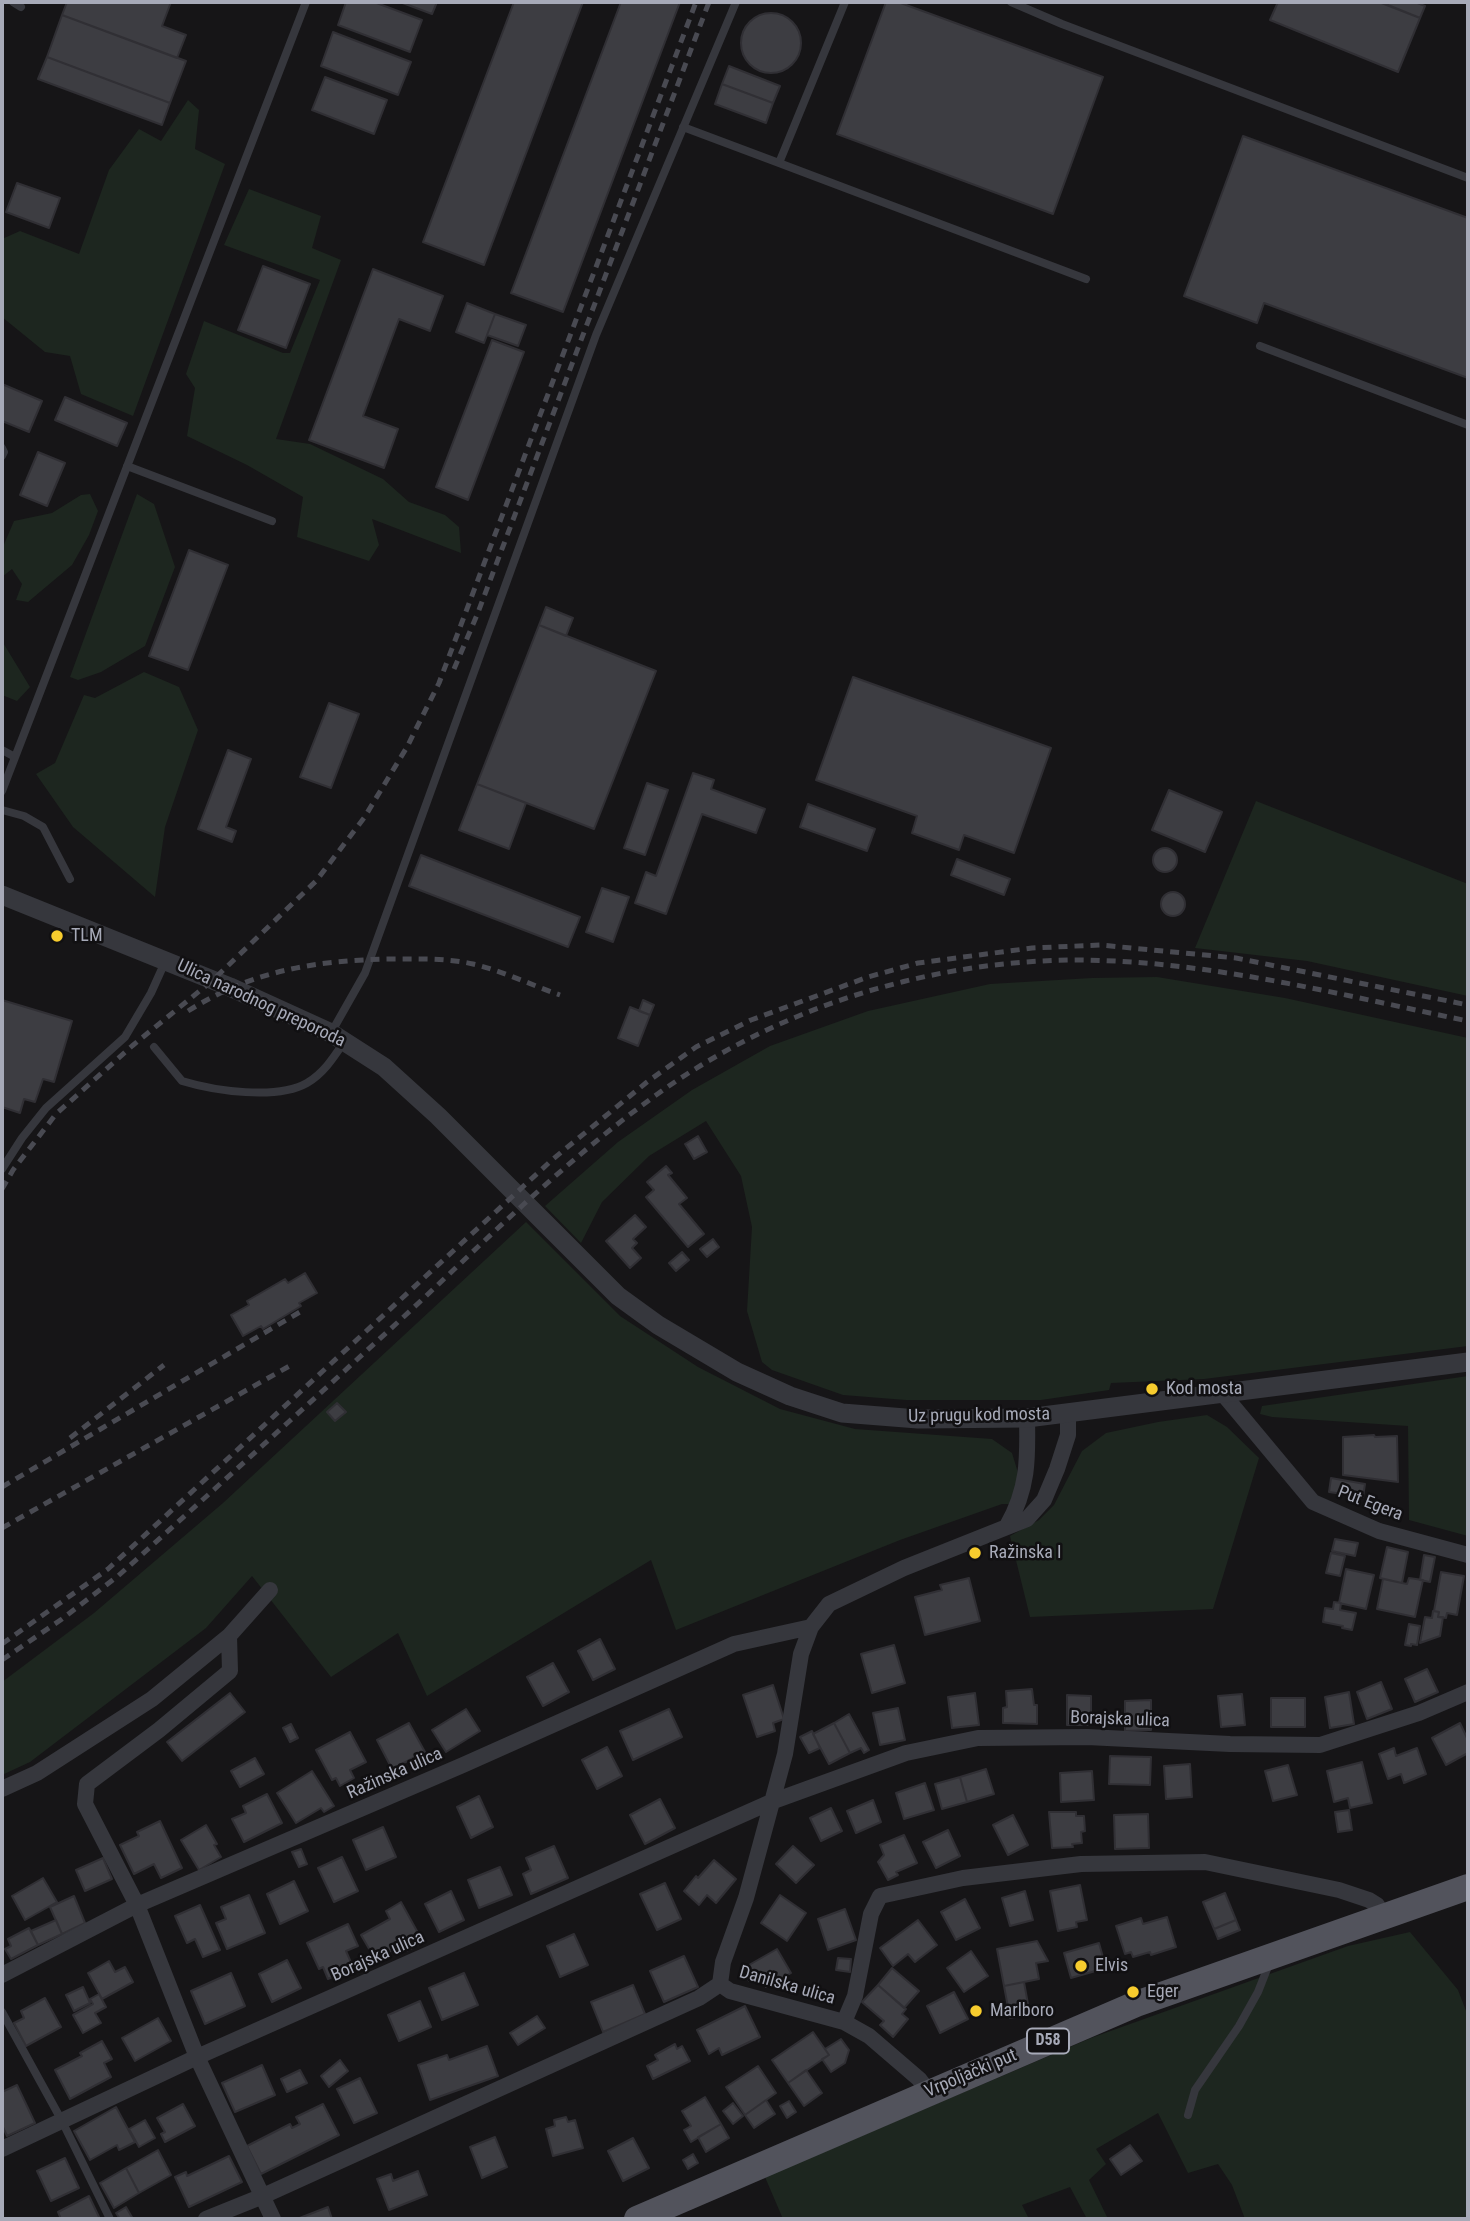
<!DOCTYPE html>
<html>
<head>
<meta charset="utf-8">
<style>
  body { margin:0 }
  #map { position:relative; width:1470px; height:2221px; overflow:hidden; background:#161517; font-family:"Roboto Condensed",sans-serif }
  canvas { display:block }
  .frame { position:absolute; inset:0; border:4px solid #a7aab8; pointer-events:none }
</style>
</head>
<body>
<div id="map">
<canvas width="1470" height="2221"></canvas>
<div class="frame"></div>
</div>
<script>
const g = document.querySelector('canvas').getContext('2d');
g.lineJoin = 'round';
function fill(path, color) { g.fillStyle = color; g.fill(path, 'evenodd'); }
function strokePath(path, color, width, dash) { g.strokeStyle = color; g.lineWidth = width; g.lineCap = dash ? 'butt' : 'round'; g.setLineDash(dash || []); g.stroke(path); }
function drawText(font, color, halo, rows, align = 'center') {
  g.font = font + ' "Roboto Condensed",sans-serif'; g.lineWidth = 5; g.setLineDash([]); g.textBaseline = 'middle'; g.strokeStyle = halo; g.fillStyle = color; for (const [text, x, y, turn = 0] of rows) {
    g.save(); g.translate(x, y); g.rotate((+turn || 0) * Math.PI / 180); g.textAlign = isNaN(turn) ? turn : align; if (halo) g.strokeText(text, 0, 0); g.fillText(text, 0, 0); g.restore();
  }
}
fill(new Path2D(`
  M188 100 199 110 195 149 225 164 133 416 81 394 70 356 45 352 2 317V239L20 231 79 254 109 170 139 129 161 141Z
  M249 189 321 216 312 248 341 260 276 439 310 444 383 479 409 502 445 515 459 527 461 553 372 519 379 545 369 561 297 537 303 497 247 465 187 436 195 388 186 374 204 321 283 353H290L320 280 224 245Z
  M90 494 98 511 89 535 72 565 28 602 16 600 22 584 12 569 2 577V549L14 521 52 513 81 495Z
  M137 494 154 504 175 567 145 646 101 672 78 680 70 677Z
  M2 641 30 687 17 701 2 695Z
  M144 672 179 687 198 730 165 827 155 897 73 827 36 774 55 763 84 695 95 698Z
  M1256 801 1468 884V996L1307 961 1195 948Z
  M1157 977 1285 998 1468 1038V1346L1204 1379 1111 1383 1109 1390 1041 1400H906L843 1395 772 1370 762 1362 747 1311 752 1227 741 1176 706 1121 649 1156 602 1202 581 1243 545 1206 618 1142 692 1090 770 1046 868 1011 990 984 1092 978Z
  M526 1222 620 1316 698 1367 780 1409 855 1429 992 1439 1012 1453 1019 1476 1012 1504H1002L900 1540 676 1630 651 1560 427 1696 398 1633 331 1677 252 1576 206 1628 30 1762 2 1775V1682L94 1613 223 1503Z
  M1468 1376V1536L1409 1520 1408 1426 1272 1417 1260 1414 1262 1406Z
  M1207 1415 1227 1427 1259 1458 1213 1609 1030 1617 1010 1536 1039 1520 1054 1505 1082 1451 1106 1433 1158 1422Z
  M1410 1932 1458 1990 1468 2016V2219H1245L1232 2185 1218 2164 1188 2173 1158 2113 1096 2149 1106 2164 1089 2180 1108 2219H1087L1070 2187 1022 2205 1029 2219H783L765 2177 1091 2038 1348 1946Z`), '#1d261f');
const building = new Path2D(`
  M67 2H171L162 26 186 35 177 58 62 15Z
  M346 2H374L422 20 410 52 338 25Z
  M400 2H437L432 14Z
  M514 2H583L484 265 423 242Z
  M621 2H680L563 312 511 293Z
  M886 2H898L1103 77 1053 214 837 134Z
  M1278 2H1379L1420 18 1398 72 1270 20Z
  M1389 2H1415L1425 6 1420 18 1388 5Z
  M741 43a30 30 0 1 1 60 0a30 30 0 1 1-60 0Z
  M62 15 186 61 170 103 47 57Z
  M333 32 411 62 398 95 321 66Z
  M47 57 170 103 162 125 38 79Z
  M729 66 780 86 773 103 722 84Z
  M325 77 387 100 374 134 312 110Z
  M722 84 773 103 766 123 715 104Z
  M1243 136 1468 218V378L1264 303 1257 323 1184 296Z
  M17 183 60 198 49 228 6 212Z
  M263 266 310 284 286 348 238 330Z
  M373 269 443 296 430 331 399 319 363 416 398 429 384 468 309 440Z
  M467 303 495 314 484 343 456 332Z
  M495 314 526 325 518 346 487 335Z
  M492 340 524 352 468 500 436 487Z
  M2 384 42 401 29 432 2 421Z
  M65 397 127 423 117 446 55 420Z
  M38 452 65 463 47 506 20 495Z
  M189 550 228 565 188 670 149 656Z
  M546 607 573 618 566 636 539 625Z
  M539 625 656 671 594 829 477 784Z
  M853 677 1051 748 1014 853 964 835 959 850 912 833 917 816 816 780Z
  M329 703 359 714 331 788 300 777Z
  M228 750 251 759 226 827 236 831 232 842 198 829Z
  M693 773 714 780 711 789 765 809 756 833 702 814 666 914 635 903 646 872 656 876Z
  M647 783 668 790 645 855 624 848Z
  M477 784 526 803 509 849 459 830Z
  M1169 790 1222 812 1205 852 1152 830Z
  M808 804 875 829 867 851 800 827Z
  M1153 860a12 12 0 1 1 24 0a12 12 0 1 1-24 0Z
  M421 855 580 917 568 947 409 886Z
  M957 859 1010 879 1004 895 951 875Z
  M602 888 629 897 613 942 586 932Z
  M1161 904a12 12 0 1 1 24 0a12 12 0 1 1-24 0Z
  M2 1000 72 1021 54 1082 43 1079 35 1102 24 1099 20 1113 2 1107Z
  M643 1000 654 1005 650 1015 639 1011Z
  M630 1007 650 1015 638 1046 618 1038Z
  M698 1136 707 1152 694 1159 685 1144Z
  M666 1166 672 1173 668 1175 687 1198 679 1204 704 1234 688 1247 646 1197 654 1190 647 1182Z
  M635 1215 646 1227 633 1239 637 1243 632 1248 641 1258 630 1268 606 1241Z
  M713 1239 719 1247 707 1257 700 1249Z
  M682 1252 689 1260 676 1271 669 1263Z
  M305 1273 317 1293 299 1303 301 1306 263 1329 261 1326 243 1336 231 1315 249 1305 247 1301 285 1279 288 1283Z
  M337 1403 346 1412 335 1421 327 1412Z
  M1374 1435 1375 1437 1397 1436 1398 1482 1343 1475V1437Z
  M1331 1478 1365 1484 1363 1497 1329 1492Z
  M1335 1539 1358 1543 1355 1556 1332 1551Z
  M1387 1547 1408 1552 1402 1583 1380 1578Z
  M1331 1553 1345 1556 1340 1576 1326 1573Z
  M1424 1555 1435 1557 1430 1582 1420 1580Z
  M1346 1569 1374 1575 1366 1609 1339 1603Z
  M1441 1572 1464 1576 1457 1615 1447 1613 1446 1618 1438 1617 1439 1612 1434 1611Z
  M969 1578 980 1621 925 1635 915 1597 942 1590 940 1585Z
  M1409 1578 1423 1580 1415 1617 1377 1609 1383 1579 1407 1584Z
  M1334 1602 1341 1603 1340 1610 1356 1613 1352 1630 1342 1628 1343 1626 1323 1622 1325 1608 1333 1609Z
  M1433 1611 1439 1612 1438 1617H1443L1440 1636 1420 1643 1425 1617 1432 1618Z
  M1409 1624 1420 1626 1417 1645 1411 1644V1646L1405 1645Z
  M600 1639 615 1669 593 1680 578 1651Z
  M894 1645 905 1683 872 1693 861 1654Z
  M553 1663 569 1692 543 1706 527 1677Z
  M1427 1669 1438 1692 1415 1702 1405 1679Z
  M1381 1682 1392 1709 1367 1719 1357 1692Z
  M773 1685 784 1719 773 1723 775 1731 757 1737 743 1695Z
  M1032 1689 1034 1705H1037V1724L1003 1723V1708L1007 1707 1006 1691Z
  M1349 1692 1354 1724 1330 1728 1325 1697Z
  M230 1693 245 1712 182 1761 167 1742Z
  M975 1693 979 1725 952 1728 948 1697Z
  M1242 1694 1245 1725 1221 1727 1218 1696Z
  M1067 1695 1091 1696V1725H1067Z
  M1271 1698H1305V1727H1271Z
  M1151 1700V1730L1125 1731V1701Z
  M898 1708 905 1740 880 1745 873 1713Z
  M466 1709 480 1731 446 1752 432 1730Z
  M669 1709 682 1737 633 1760 620 1731Z
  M849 1714 869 1750 864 1753 861 1748 850 1753 834 1723Z
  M409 1723 425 1752 392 1769 377 1740Z
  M834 1723 850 1753 829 1764 813 1734Z
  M1460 1723 1468 1740V1753L1446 1765 1432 1738Z
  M291 1724 298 1738 290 1742 283 1728Z
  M812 1731 820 1748 809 1753 800 1737Z
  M350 1732 366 1762 350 1770 354 1778 340 1786 336 1778 332 1780 316 1750Z
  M607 1747 622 1776 597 1789 582 1760Z
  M1394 1748 1396 1756 1417 1748 1426 1774 1404 1783 1401 1774 1388 1779 1379 1754Z
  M1110 1756 1151 1757 1150 1785 1109 1784Z
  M255 1758 264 1774 240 1787 231 1771Z
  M1362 1762 1372 1803 1350 1808 1348 1798 1334 1802 1327 1771Z
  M1190 1764 1192 1797 1166 1799 1164 1766Z
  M1288 1765 1297 1795 1273 1801 1265 1771Z
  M986 1769 994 1794 967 1802 960 1777Z
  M312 1771 334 1806 324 1812 321 1808 296 1823 277 1793Z
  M1092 1771 1094 1800 1061 1802 1060 1773Z
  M960 1777 967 1802 942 1809 935 1784Z
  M925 1783 934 1810 904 1819 896 1793Z
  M267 1794 282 1823 244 1842 232 1819 246 1813 243 1806Z
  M479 1796 493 1827 471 1838 457 1807Z
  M660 1799 675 1828 645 1844 630 1815Z
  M873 1800 881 1822 856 1833 847 1811Z
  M831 1808 842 1831 821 1841 810 1818Z
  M1349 1810 1352 1830 1338 1832 1335 1812Z
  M1049 1812H1076V1816H1084L1085 1831 1081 1832 1082 1843 1072 1844 1073 1847 1052 1848Z
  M1148 1814 1149 1848 1115 1849 1114 1815Z
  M1013 1815 1028 1845 1008 1855 993 1825Z
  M160 1821 182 1868 161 1878 154 1864 134 1874 120 1845 139 1836 137 1832Z
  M206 1825 217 1844 214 1845 221 1857 199 1870 181 1840Z
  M383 1827 396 1857 366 1870 353 1840Z
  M948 1830 960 1856 936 1868 923 1842Z
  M904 1835 917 1863 896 1872 898 1875 888 1880 878 1862 884 1855 880 1845Z
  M554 1846 568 1878 531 1894 523 1874 531 1870 526 1858Z
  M793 1846 814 1865 796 1883 776 1864Z
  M301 1849 307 1864 299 1867 292 1852Z
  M342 1857 358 1891 334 1902 318 1868Z
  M103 1858 112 1879 85 1891 76 1870Z
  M714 1860 736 1879 716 1903 707 1895 699 1905 684 1891 696 1876 698 1878Z
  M500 1867 512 1895 479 1908 468 1880Z
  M43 1878 57 1902 25 1920 12 1896Z
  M294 1881 308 1911 280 1924 267 1894Z
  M665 1883 681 1919 657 1930 640 1894Z
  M1080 1885 1087 1920 1076 1922 1077 1927 1058 1931 1050 1891Z
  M451 1891 464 1920 439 1932 425 1904Z
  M1025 1891 1033 1920 1010 1926 1002 1898Z
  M1225 1893 1236 1920 1214 1929 1203 1902Z
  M249 1895 265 1933 227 1949 216 1923 226 1919 221 1907Z
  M780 1895 806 1913 787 1941 761 1923Z
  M74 1896 85 1923 62 1934 50 1907Z
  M965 1899 980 1928 956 1940 941 1912Z
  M401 1902 423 1942 407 1951 404 1944 375 1959 361 1935 390 1919 386 1911Z
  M200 1905 220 1950 203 1957 195 1939 187 1943 175 1916Z
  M845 1909 856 1940 828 1950 818 1919Z
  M1167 1917 1176 1947 1151 1955 1150 1952 1133 1957 1131 1952 1125 1954 1116 1926 1141 1918 1143 1924Z
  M56 1920 62 1934 38 1945 31 1931Z
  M918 1920 937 1945 915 1962 908 1954 893 1966 880 1948Z
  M1236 1920 1240 1930 1218 1939 1214 1929Z
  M348 1924 358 1946 346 1951 353 1967 328 1979 323 1967 319 1969 307 1943Z
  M29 1928 38 1945 11 1959 5 1949 11 1946 8 1939Z
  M574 1934 588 1965 560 1977 547 1946Z
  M1037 1941 1048 1961 1036 1963 1039 1979 1004 1986 997 1949Z
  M1099 1943 1106 1968 1071 1978 1064 1953Z
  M777 1949 791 1973 766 1987 759 1975 749 1981 742 1969Z
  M971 1951 988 1976 964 1992 947 1968Z
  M684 1956 698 1987 664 2002 650 1971Z
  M838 1958 851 1959 850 1972 836 1970Z
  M287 1960 301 1988 272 2002 259 1974Z
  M109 1961 115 1972 125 1967 133 1982 102 1999 88 1973Z
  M892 1968 919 1991 904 2008 878 1985Z
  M231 1973 245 2006 205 2024 191 1991Z
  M464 1973 478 2005 442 2020 429 1988Z
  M1024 1982 1030 2015 1010 2018 1004 1986Z
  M633 1985 645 2014 603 2032 591 2002Z
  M878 1985 906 2009 902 2014 908 2019 893 2037 880 2025 884 2021 862 2002Z
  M83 1987 90 2003 74 2011 66 1995Z
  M954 1992 968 2019 940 2033 927 2006Z
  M99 1994 106 2007 95 2013 101 2023 83 2033 73 2015 93 2004 90 1999Z
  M45 1998 61 2027 26 2046 14 2023 24 2018 21 2011Z
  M420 2001 431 2027 399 2041 388 2015Z
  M745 2006 760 2037 722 2055 719 2048 709 2054 697 2030Z
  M537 2016 545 2028 518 2045 510 2033Z
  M158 2018 171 2041 135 2061 122 2038Z
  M813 2032 829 2055 788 2083 772 2060Z
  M841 2039 849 2050 845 2063 831 2072 822 2059 829 2055 825 2049Z
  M102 2041 112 2059 104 2063 111 2077 70 2099 55 2070 82 2056 80 2053Z
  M675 2044 677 2049 682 2046 690 2061 653 2079 647 2066 658 2060 655 2055Z
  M487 2046 498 2076 430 2100 418 2065 447 2055 449 2060Z
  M340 2060 348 2071 329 2087 321 2076Z
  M262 2065 275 2095 235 2112 222 2083Z
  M758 2066 776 2093 745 2115 726 2087Z
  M300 2070 307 2083 287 2092 281 2079Z
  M806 2070 822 2093 804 2106 788 2083Z
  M360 2078 377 2113 354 2123 337 2089Z
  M17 2085 35 2123 7 2136 2 2125V2092Z
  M705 2097 721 2124 691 2142 684 2130 691 2126 682 2111Z
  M766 2100 775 2114 754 2128 745 2115Z
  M789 2101 796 2112 787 2118 780 2106Z
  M733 2103 743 2116 733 2124 723 2111Z
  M183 2104 195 2126 165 2142 161 2134 165 2132 157 2118Z
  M323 2104 339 2135 261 2174 247 2146 290 2124 292 2128 300 2124 296 2117Z
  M116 2107 135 2142 119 2150 117 2145 90 2160 74 2131Z
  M566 2117 568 2122 575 2120 583 2148 553 2156 546 2129 555 2126 554 2120Z
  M145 2120 155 2138 139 2147 129 2129Z
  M721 2124 729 2138 706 2152 698 2137Z
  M495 2137 507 2167 482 2178 470 2147Z
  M633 2138 649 2168 623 2181 608 2151Z
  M1130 2145 1142 2161 1121 2175 1110 2159Z
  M158 2150 171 2175 139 2193 126 2168Z
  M693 2154 698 2163 688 2169 683 2160Z
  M229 2156 242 2182 189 2207 175 2177 186 2172 187 2176Z
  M65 2158 79 2188 51 2201 37 2171Z
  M126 2168 139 2193 114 2208 100 2183Z
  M418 2171 427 2195 389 2210 377 2179 391 2174 393 2181Z
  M89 2196 100 2219H61L58 2212Z
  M126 2207 133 2219H120L116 2213Z
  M328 2207 332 2219H297Z`);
fill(building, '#3d3d42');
strokePath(building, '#302f34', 2);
strokePath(new Path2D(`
  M13 2 21 7
  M845 2 779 163 1086 279
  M1011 2 1062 24 1468 178
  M683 127 779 163
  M1260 346 1468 425
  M2 448 4 452 2 456
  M127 466 272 521
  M2 750 15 757
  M2 791 306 2
  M2 810 24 816 43 827 70 879
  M331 1033 365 973 596 335 736 2
  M154 1047 182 1081C215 1091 277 1100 307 1083 324 1073 334 1057 344 1042
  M2 1169 22 1138 46 1108 125 1037 151 993 165 962
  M2 2012 62 2121 110 2219
  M1188 2115 1195 2090 1239 2026 1258 1992 1269 1964`), '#36373d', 8);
strokePath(new Path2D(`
  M1223 1394 1313 1502 1379 1531 1468 1555
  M1007 1526C1028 1489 1028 1460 1027 1418
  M229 1636 230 1671 159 1730 87 1784 85 1804 137 1905 197 2057 273 2219
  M2 1789 37 1773 152 1699 229 1636 270 1590
  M2 1975 137 1905 463 1765 734 1644 811 1627
  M720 1984 723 1962 746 1898 785 1754 801 1654 811 1627 829 1604 904 1568 1027 1519 1044 1500 1057 1469 1068 1435V1413
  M720 1984 730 1991 844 2022 869 2036 919 2079 929 2092
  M844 2022 855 1996 871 1914 880 1896 963 1878 1081 1864 1205 1862 1339 1890 1369 1900 1377 1905 1383 1916
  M2 2149 197 2057 771 1802 906 1753 978 1738 1087 1737 1230 1744 1320 1745 1419 1713 1468 1692
  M206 2219 263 2196 699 1998 720 1984`), '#36373d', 16);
strokePath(new Path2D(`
  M2 895 230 987 331 1033 384 1067 438 1116 618 1296 658 1325 737 1372 790 1396 842 1413 918 1419 1027 1418 1468 1362`), '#36373d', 19);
strokePath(new Path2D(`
  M637 2219 1136 2004 1468 1887`), '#52535c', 26);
strokePath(new Path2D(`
  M454 669 477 615 709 2
  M188 1011C253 970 318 960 393 959 420 959 447 958 473 964 503 971 531 985 560 995
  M2 1189 13 1170 56 1114 132 1046 213 980 316 881 364 818 407 747 439 683 696 2
  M70 1438 164 1365
  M2 1487 305 1309
  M2 1528 293 1364
  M2 1644 108 1569 553 1159 647 1082 696 1047 751 1020 868 977 918 963 1032 948 1100 945 1236 958 1468 1005
  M2 1660 62 1619 118 1576C216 1488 313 1400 410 1311 488 1238 565 1161 652 1098 775 1008 928 960 1080 960 1211 961 1341 995 1468 1021`), '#494a52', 5, [9, 7]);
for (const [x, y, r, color] of [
  [57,936,7,"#f7cc2e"],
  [1152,1389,7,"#f7cc2e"],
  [975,1553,7,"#f7cc2e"],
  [1081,1966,7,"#f7cc2e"],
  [1133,1992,7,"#f7cc2e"],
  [976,2011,7,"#f7cc2e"]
]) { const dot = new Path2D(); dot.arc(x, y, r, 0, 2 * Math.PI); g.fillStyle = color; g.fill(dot); strokePath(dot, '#111012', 2.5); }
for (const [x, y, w] of [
  [1048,2041,42]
]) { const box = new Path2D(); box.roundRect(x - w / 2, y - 12.5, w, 25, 5); g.fillStyle = '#111012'; g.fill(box); strokePath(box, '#a7aab8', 2); }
drawText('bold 16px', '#a7aab8', null, [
  ["D58",1048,2041]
]);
drawText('18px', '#a7aab8', '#111012', [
  ["TLM",71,936],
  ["Kod mosta",1166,1389],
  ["Ražinska I",989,1553],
  ["Elvis",1095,1966],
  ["Eger",1147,1992],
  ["Marlboro",990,2011]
], 'left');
drawText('18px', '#a7aab8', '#111012', [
  ["Ulica narodnog preporoda",261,1004,25],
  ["Uz prugu kod mosta",979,1416,-1],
  ["Put Egera",1370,1504,21],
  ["Borajska ulica",1120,1720,2],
  ["Ražinska ulica",395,1774,-24],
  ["Borajska ulica",378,1957,-24],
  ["Danilska ulica",787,1986,16],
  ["Vrpoljački put",971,2074,-23]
]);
</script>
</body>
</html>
